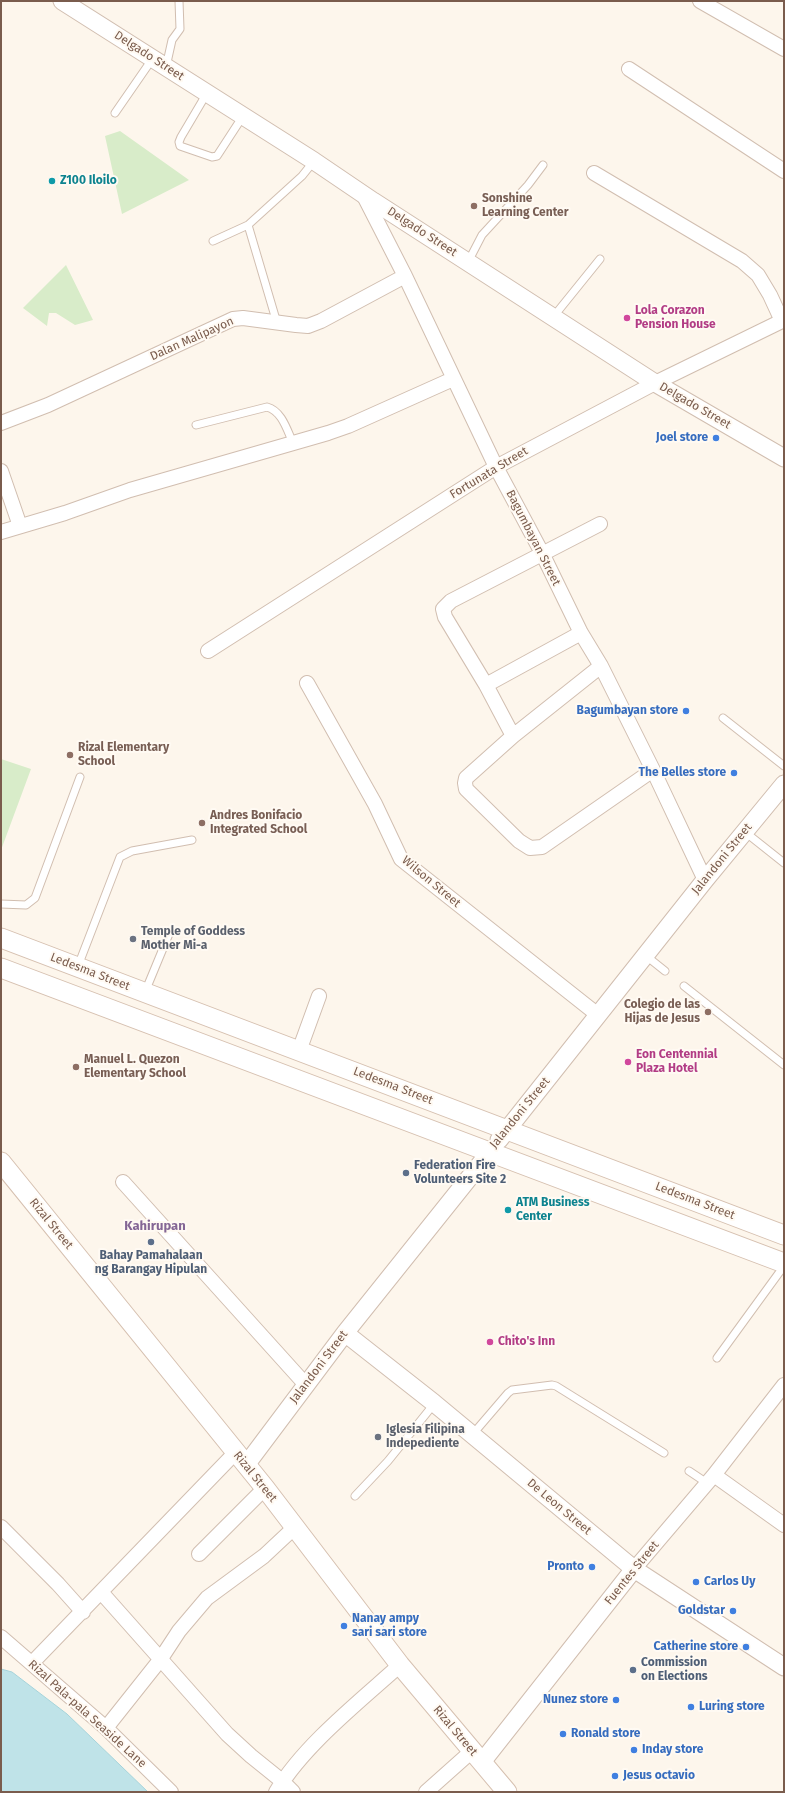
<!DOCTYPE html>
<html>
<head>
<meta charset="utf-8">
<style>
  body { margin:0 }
  #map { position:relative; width:785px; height:1793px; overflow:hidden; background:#fdf6ec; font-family:"Fira Sans",sans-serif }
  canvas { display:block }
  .frame { position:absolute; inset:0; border:2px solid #7a5c4d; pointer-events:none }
</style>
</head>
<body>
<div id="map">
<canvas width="785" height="1793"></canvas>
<div class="frame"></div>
</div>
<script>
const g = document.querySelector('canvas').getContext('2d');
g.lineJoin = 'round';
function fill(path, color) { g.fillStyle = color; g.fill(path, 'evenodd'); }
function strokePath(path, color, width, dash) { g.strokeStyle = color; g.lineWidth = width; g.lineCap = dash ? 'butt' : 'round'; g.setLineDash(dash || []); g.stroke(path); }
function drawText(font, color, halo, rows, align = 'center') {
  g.font = font + ' "Fira Sans",sans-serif'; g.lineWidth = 4; g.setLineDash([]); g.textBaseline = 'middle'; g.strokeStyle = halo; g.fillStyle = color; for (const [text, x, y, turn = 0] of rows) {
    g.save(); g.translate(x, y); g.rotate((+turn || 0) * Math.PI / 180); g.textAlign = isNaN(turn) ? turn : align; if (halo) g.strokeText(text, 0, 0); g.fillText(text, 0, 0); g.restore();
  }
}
fill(new Path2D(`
  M120 131 189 180 122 214 105 136Z
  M66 265 93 320 75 325 56 313H49L47 326 23 308Z
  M1 759 31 769 1 850Z`), '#d8ecc9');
const water = new Path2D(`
  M1 1669 12 1672 67 1714 148 1792H1Z`);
fill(water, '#bfe3e8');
strokePath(water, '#a5d3da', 1);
const service = new Path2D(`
  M166 67 172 40 180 29 179 1
  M207 93 181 137 179 142 180 146 212 157 217 156 243 116
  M115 113 153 58
  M248 225 277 323
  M213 241 248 225 302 176 314 161
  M468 262 482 235 528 185 543 165
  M554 316 600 259
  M196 425 267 407C282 411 287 430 293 443
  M723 718 784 766
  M745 832 784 863
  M1 904 26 905 35 898 80 777
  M645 955 665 971
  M78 966 120 857 132 851 192 840
  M684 986 784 1065
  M145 992 169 934
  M717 1358 784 1266
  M472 1435 508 1393 512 1390 552 1385 556 1386 664 1453
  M689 1471 707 1483
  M355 1496 388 1461 434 1404`);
const minor = new Path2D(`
  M700 1 784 49
  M629 69 784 171
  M594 173 742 261 758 275 770 295 782 321
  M363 194 405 276 496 467 542 553 581 633 601 666 653 770 705 880
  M1 423 48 405 233 319 243 318 296 325 308 326 321 321 405 276
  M1 471 20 526
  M1 532 65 513 130 490 328 433 348 426 453 379
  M208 651 496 467 655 383 784 320
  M601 666 513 736 466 778 465 783 466 789 519 841 530 848 542 847 653 770
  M307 683 375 804 401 859 598 1015
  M486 685 581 633
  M513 736 486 685 445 617 443 609 451 601 600 524
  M299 1051 319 996
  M123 1182 306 1385
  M714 1475 784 1525
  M1 1527 58 1584 83 1612
  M199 1554 265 1488
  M634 1569 714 1475 784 1385
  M101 1592 227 1734 251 1756 282 1781 293 1792
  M1 1637 106 1728 171 1792
  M32 1663 235 1453
  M106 1728 160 1660 179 1631 207 1598 264 1556 295 1527
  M276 1792C303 1746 360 1701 400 1665
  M426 1792 472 1751`);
const tertiary = new Path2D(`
  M62 1 314 161 373 201 655 383 784 458
  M499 1140 705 880 784 784
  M345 1333 434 1403 634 1569 784 1667
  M246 1465 345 1333 489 1153
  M482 1762 634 1569`);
const secondary = new Path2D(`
  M1 938 784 1235
  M1 968 784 1263
  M1 1162 265 1488 400 1665 507 1792`);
strokePath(service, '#d1beb0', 9);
strokePath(minor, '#d1beb0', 16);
strokePath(tertiary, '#d1beb0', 19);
strokePath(secondary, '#d6c0b0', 21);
strokePath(service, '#fff', 7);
strokePath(minor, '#fff', 14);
strokePath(tertiary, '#fff', 17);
strokePath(secondary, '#fff', 19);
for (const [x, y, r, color] of [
  [52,181,4,"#0f9aa8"],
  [474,206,4,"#8d6e63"],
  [627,318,4,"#d1479c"],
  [716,438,4,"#3f7fe0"],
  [686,711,4,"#3f7fe0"],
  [70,755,4,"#8d6e63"],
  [734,773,4,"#3f7fe0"],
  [202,823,4,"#8d6e63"],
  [133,939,4,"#6b7280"],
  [708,1012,4,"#8d6e63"],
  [628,1062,4,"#d1479c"],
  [76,1067,4,"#8d6e63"],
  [406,1173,4,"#5c6f8a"],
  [508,1210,4,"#0f9aa8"],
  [151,1242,4,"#5c6f8a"],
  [490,1342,4,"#d1479c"],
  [378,1437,4,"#6b7280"],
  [592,1567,4,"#3f7fe0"],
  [696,1582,4,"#3f7fe0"],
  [733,1611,4,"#3f7fe0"],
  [344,1626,4,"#3f7fe0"],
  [746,1647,4,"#3f7fe0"],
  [633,1670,4,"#5c6f8a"],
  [616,1700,4,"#3f7fe0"],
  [691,1707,4,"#3f7fe0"],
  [563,1734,4,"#3f7fe0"],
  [634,1750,4,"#3f7fe0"],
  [615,1776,4,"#3f7fe0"]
]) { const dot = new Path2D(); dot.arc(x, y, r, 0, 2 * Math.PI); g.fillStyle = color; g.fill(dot); strokePath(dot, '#fffaf3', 1.5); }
drawText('12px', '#7a5c4d', '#fffaf3', [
  ["Delgado Street",149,56,33],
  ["Delgado Street",422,232,33],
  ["Dalan Malipayon",192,339,-24],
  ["Delgado Street",695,406,30],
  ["Fortunata Street",489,473,-31],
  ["Bagumbayan Street",533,538,63],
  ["Jalandoni Street",722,859,-51],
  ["Wilson Street",431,882,40],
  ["Ledesma Street",90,972,21],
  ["Ledesma Street",393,1086,21],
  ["Jalandoni Street",520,1113,-51],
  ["Ledesma Street",695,1201,21],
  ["Rizal Street",51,1224,51],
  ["Jalandoni Street",319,1367,-53],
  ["Rizal Street",255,1477,51],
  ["De Leon Street",559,1507,40],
  ["Fuentes Street",632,1573,-51],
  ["Rizal Pala-pala Seaside Lane",87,1714,42],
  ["Rizal Street",455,1731,50]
]);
drawText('bold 12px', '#0d838f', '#fffaf3', [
  ["Z100 Iloilo",60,181],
  ["ATM Business",516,1203],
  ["Center",516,1217]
], 'left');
drawText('bold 12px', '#785e54', '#fffaf3', [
  ["Sonshine",482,199],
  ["Learning Center",482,213],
  ["Rizal Elementary",78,748],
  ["School",78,762],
  ["Andres Bonifacio",210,816],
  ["Integrated School",210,830],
  ["Colegio de las",700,1005,"right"],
  ["Hijas de Jesus",700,1019,"right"],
  ["Manuel L. Quezon",84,1060],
  ["Elementary School",84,1074]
], 'left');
drawText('bold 12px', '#b23c85', '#fffaf3', [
  ["Lola Corazon",635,311],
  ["Pension House",635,325],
  ["Eon Centennial",636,1055],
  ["Plaza Hotel",636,1069],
  ["Chito's Inn",498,1342]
], 'left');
drawText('bold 12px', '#366cbe', '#fffaf3', [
  ["Joel store",708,438],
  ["Bagumbayan store",678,711],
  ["The Belles store",726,773],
  ["Pronto",584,1567],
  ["Carlos Uy",704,1582,"left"],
  ["Goldstar",725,1611],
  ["Nanay ampy",352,1619,"left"],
  ["sari sari store",352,1633,"left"],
  ["Catherine store",738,1647],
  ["Nunez store",608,1700],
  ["Luring store",699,1707,"left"],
  ["Ronald store",571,1734,"left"],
  ["Inday store",642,1750,"left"],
  ["Jesus octavio",623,1776,"left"]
], 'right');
drawText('bold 12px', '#5b616d', '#fffaf3', [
  ["Temple of Goddess",141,932],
  ["Mother Mi-a",141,946],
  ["Iglesia Filipina",386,1430],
  ["Indepediente",386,1444]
], 'left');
drawText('bold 12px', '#4e5e75', '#fffaf3', [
  ["Federation Fire",414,1166],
  ["Volunteers Site 2",414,1180],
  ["Bahay Pamahalaan",151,1256,"center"],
  ["ng Barangay Hipulan",151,1270,"center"],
  ["Commission",641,1663],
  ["on Elections",641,1677]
], 'left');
drawText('bold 13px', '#846695', '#fffaf3', [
  ["Kahirupan",155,1226]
]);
</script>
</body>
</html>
